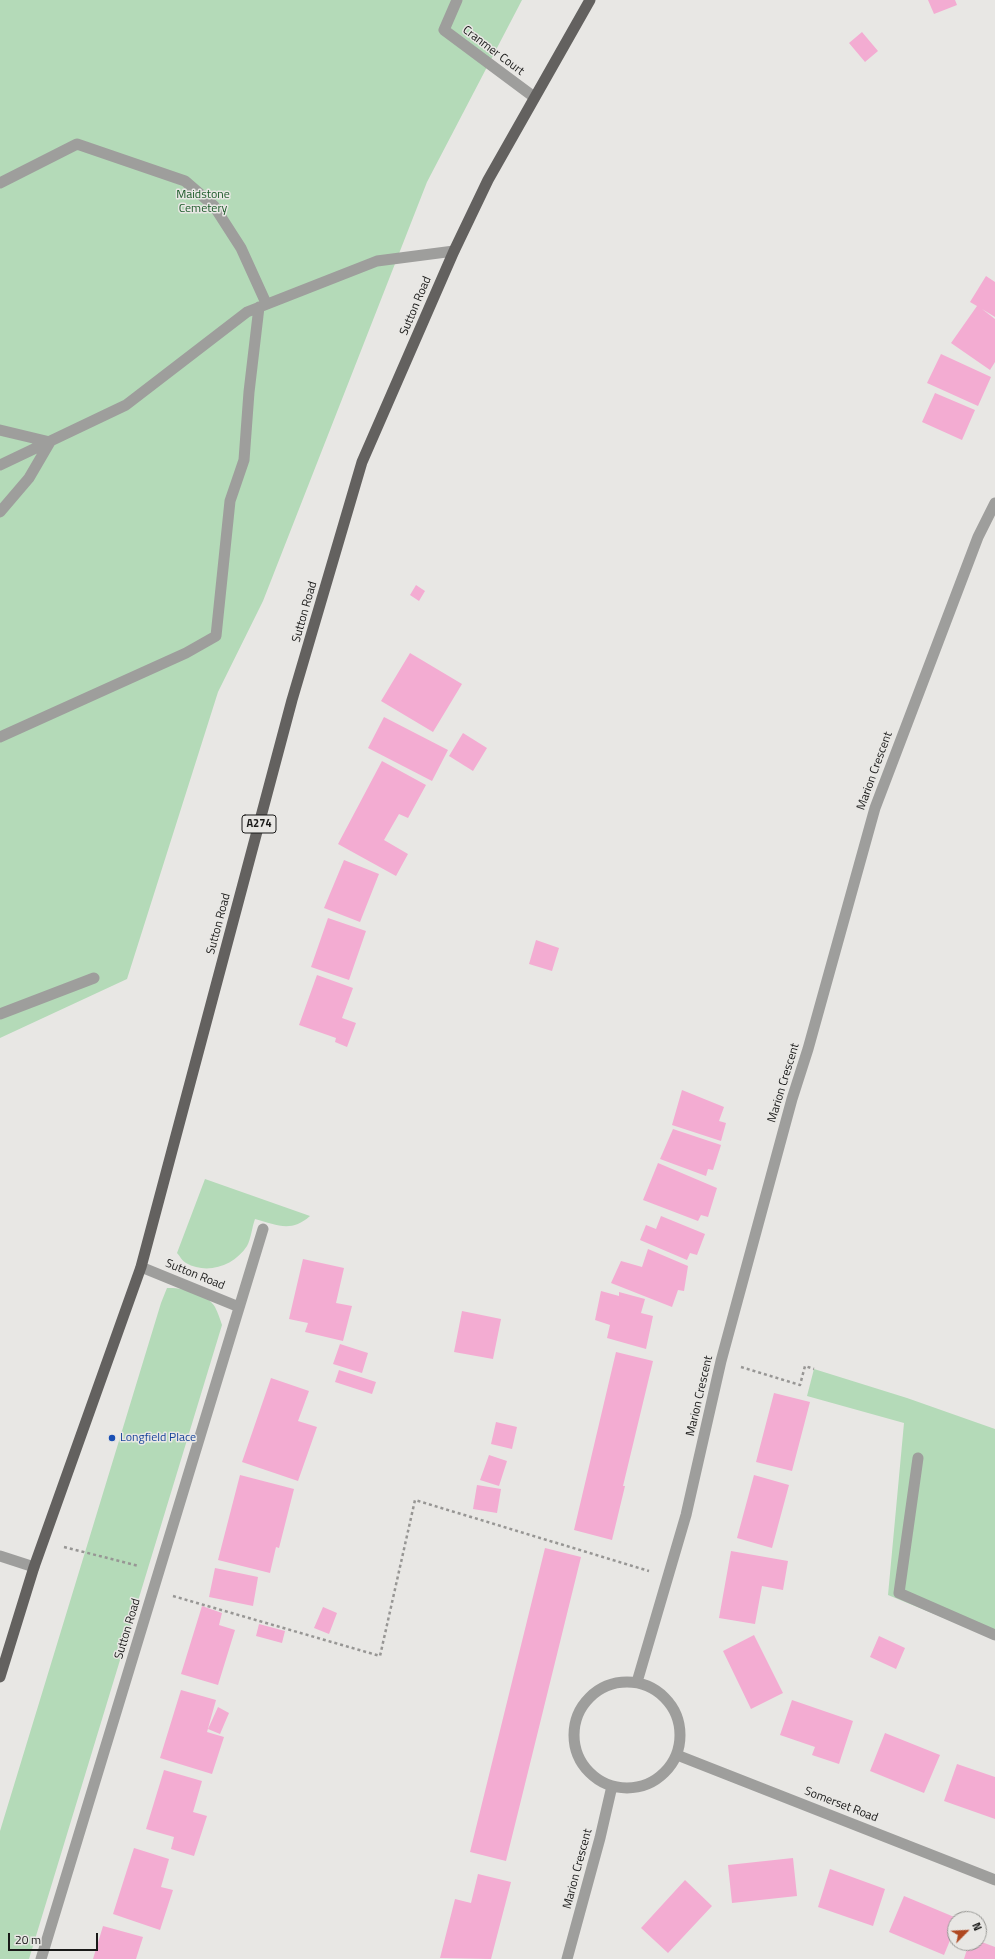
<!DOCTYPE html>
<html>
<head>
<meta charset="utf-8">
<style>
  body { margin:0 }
  #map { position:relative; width:995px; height:1959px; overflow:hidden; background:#e8e7e4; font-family:"Titillium Web",sans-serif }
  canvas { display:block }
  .north { position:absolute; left:947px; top:1911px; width:40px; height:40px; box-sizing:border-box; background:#e8e7e4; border:1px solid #959592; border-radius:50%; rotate:66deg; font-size:11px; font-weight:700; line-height:16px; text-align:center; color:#191918 }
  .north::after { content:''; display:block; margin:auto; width:14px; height:18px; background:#af4821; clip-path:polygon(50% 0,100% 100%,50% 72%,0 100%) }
  .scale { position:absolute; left:8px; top:1933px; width:90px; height:18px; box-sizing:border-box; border:2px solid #191918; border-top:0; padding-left:5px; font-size:12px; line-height:14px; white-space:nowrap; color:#191918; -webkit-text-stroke:3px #e8e7e4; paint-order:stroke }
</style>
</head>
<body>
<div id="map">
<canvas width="995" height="1959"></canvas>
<div class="north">N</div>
<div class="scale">20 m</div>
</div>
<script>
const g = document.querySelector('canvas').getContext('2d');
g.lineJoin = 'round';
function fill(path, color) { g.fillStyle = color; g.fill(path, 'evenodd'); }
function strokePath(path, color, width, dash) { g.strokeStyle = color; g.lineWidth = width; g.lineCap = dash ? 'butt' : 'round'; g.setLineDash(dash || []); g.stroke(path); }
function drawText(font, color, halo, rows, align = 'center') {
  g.font = font + ' "Titillium Web",sans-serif'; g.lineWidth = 3; g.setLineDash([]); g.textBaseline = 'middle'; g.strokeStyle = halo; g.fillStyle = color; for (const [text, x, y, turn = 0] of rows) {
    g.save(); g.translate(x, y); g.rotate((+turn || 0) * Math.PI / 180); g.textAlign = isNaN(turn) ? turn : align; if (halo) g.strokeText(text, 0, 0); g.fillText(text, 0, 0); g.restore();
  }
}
fill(new Path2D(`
  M0 0H522L427 182 263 601 218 692 127 979 0 1038Z
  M205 1179 310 1216C291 1233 277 1225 255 1219 252 1227 251 1239 247 1246 234 1266 207 1275 186 1263 182 1261 180 1256 177 1253Z
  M167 1288C182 1287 208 1294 215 1307 218 1313 220 1319 222 1325L29 1959H0V1831L161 1303Z
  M814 1369 907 1398 995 1429V1639L888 1595 904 1423 807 1396Z`), '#b4dab8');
fill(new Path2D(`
  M928 0H955L957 5 934 14Z
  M862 32 878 51 865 62 849 43Z
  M986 276 995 282V317L982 309 995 319V362L990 370 951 343 977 306 970 302Z
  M941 354 991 377 978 406 927 383Z
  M935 393 975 410 962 440 922 422Z
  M416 585 425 591 419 601 410 595Z
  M410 653 462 684 433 732 381 701Z
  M384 717 448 750 432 781 368 748Z
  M463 733 487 748 473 771 449 756Z
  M382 761 426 785 408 818 399 814 384 840 408 854 396 876 338 844Z
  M344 860 379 874 360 922 324 908Z
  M328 918 366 931 349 980 311 967Z
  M536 940 559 948 552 971 529 964Z
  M317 975 353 988 342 1018 356 1023 347 1047 335 1042 336 1038 299 1025Z
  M682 1090 724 1107 719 1121 726 1123 721 1141 672 1125Z
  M673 1129 721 1145 713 1170 708 1169 706 1176 660 1159Z
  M658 1163 717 1188 708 1217 701 1215 698 1221 643 1200Z
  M661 1216 705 1234 697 1255 690 1253 687 1260 640 1240 646 1225 656 1229Z
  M648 1249 688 1266 684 1291 678 1290 672 1307 611 1283 621 1261 642 1267Z
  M303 1259 344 1268 336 1303 352 1306 343 1341 305 1332 308 1323 289 1319Z
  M601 1291 619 1296V1292L645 1299 641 1313 653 1316 646 1349 607 1338 610 1325 595 1320Z
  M462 1311 501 1319 493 1359 454 1352Z
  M340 1344 368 1353 362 1373 333 1364Z
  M616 1352 653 1361 623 1486H625L612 1540 574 1530Z
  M339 1370 376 1382 372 1394 335 1382Z
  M271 1378 309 1391 298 1421 317 1427 298 1481 242 1462Z
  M774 1393 810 1402 792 1471 756 1462Z
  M496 1422 517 1427 512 1449 491 1444Z
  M489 1455 507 1461 499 1486 480 1480Z
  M240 1475 294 1489 279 1548 276 1547 270 1573 218 1560Z
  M754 1475 789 1485 772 1548 737 1538Z
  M477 1485 501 1489 497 1513 473 1509Z
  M545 1548 581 1557 506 1861 470 1852Z
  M731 1551 788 1561 783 1590 762 1586 755 1624 719 1618Z
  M215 1568 258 1577 253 1606 209 1597Z
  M202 1606 222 1613 219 1625 235 1630 218 1685 181 1674Z
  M323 1607 337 1613 329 1634 314 1628Z
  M259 1624 285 1631 282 1643 256 1636Z
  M754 1635 783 1693 751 1709 723 1651Z
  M879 1636 905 1648 896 1669 870 1657Z
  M181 1690 216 1700 207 1732 224 1737 212 1774 160 1758Z
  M792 1700 853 1721 839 1764 812 1755 815 1747 780 1735Z
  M218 1707 229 1713 220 1734 208 1729Z
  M885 1733 940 1755 924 1793 870 1771Z
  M957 1764 995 1777V1819L944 1801Z
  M164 1770 202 1781 193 1812 207 1816 194 1856 171 1849 174 1837 146 1829Z
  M134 1848 169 1859 161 1887 173 1890 160 1930 113 1914Z
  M793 1858 797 1896 732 1903 728 1865Z
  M830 1869 885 1889 873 1926 818 1907Z
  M478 1874 511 1882 491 1959 440 1958 455 1899 471 1903Z
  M685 1880 712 1906 668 1953 641 1928Z
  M904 1896 959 1919H955V1928L944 1955 889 1932Z
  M103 1926 143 1937 136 1959H93Z
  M979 1941 995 1947V1959H964L969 1943H979Z`), '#f3acd2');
strokePath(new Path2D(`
  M741 1367 800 1385 805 1366 814 1369
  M64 1547 139 1566
  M173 1596 380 1656 415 1500 649 1571`), '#979694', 2.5, [3, 3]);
strokePath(new Path2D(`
  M0 183 77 144 185 181 214 206 241 248 266 303
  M0 430 50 442 29 478 0 512
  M0 465 126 405 247 312 377 261 454 251
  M0 737 186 653 216 636 230 501 244 460 249 392 259 307
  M0 1014 94 978
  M918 1458 899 1593 995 1635`), '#9e9e9c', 11);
strokePath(new Path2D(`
  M457 0 444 30 534 97
  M141 1267 239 1307
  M0 1556 34 1567
  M574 1735a53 53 0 1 1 106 0a53 53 0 1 1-106 0Z
  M637 1682 686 1515 721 1361 792 1099 808 1049 875 808 978 537 995 503
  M677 1755 995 1880
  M41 1959 263 1229
  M567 1959 600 1838 612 1786`), '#9e9e9c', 11);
strokePath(new Path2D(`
  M0 1677 34 1567 141 1267 292 700 362 462 454 251 488 180 590 0`), '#63615f', 11);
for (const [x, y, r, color] of [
  [112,1438,4,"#1a4fb4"]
]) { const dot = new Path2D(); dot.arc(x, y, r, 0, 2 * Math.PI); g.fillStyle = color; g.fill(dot); strokePath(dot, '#e8e7e4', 1.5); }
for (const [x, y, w] of [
  [259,824,34]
]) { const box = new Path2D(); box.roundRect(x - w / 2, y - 9, w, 18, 3); g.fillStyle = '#e8e7e4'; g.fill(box); strokePath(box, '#191918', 1); }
drawText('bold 11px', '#191918', null, [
  ["A274",259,824]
]);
drawText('12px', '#191918', '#e8e7e4', [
  ["Cranmer Court",493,51,37],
  ["Sutton Road",416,306,-67],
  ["Sutton Road",305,612,-74],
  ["Marion Crescent",875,771,-70],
  ["Sutton Road",219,924,-75],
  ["Marion Crescent",784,1083,-73],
  ["Sutton Road",195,1275,22],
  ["Marion Crescent",700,1396,-77],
  ["Sutton Road",128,1629,-73],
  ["Somerset Road",841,1805,21],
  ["Marion Crescent",578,1869,-75]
]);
drawText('12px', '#1b5928', '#e8e7e4', [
  ["Maidstone",203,195],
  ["Cemetery",203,209]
]);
drawText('12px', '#164399', '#e8e7e4', [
  ["Longfield Place",120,1438]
], 'left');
</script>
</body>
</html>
